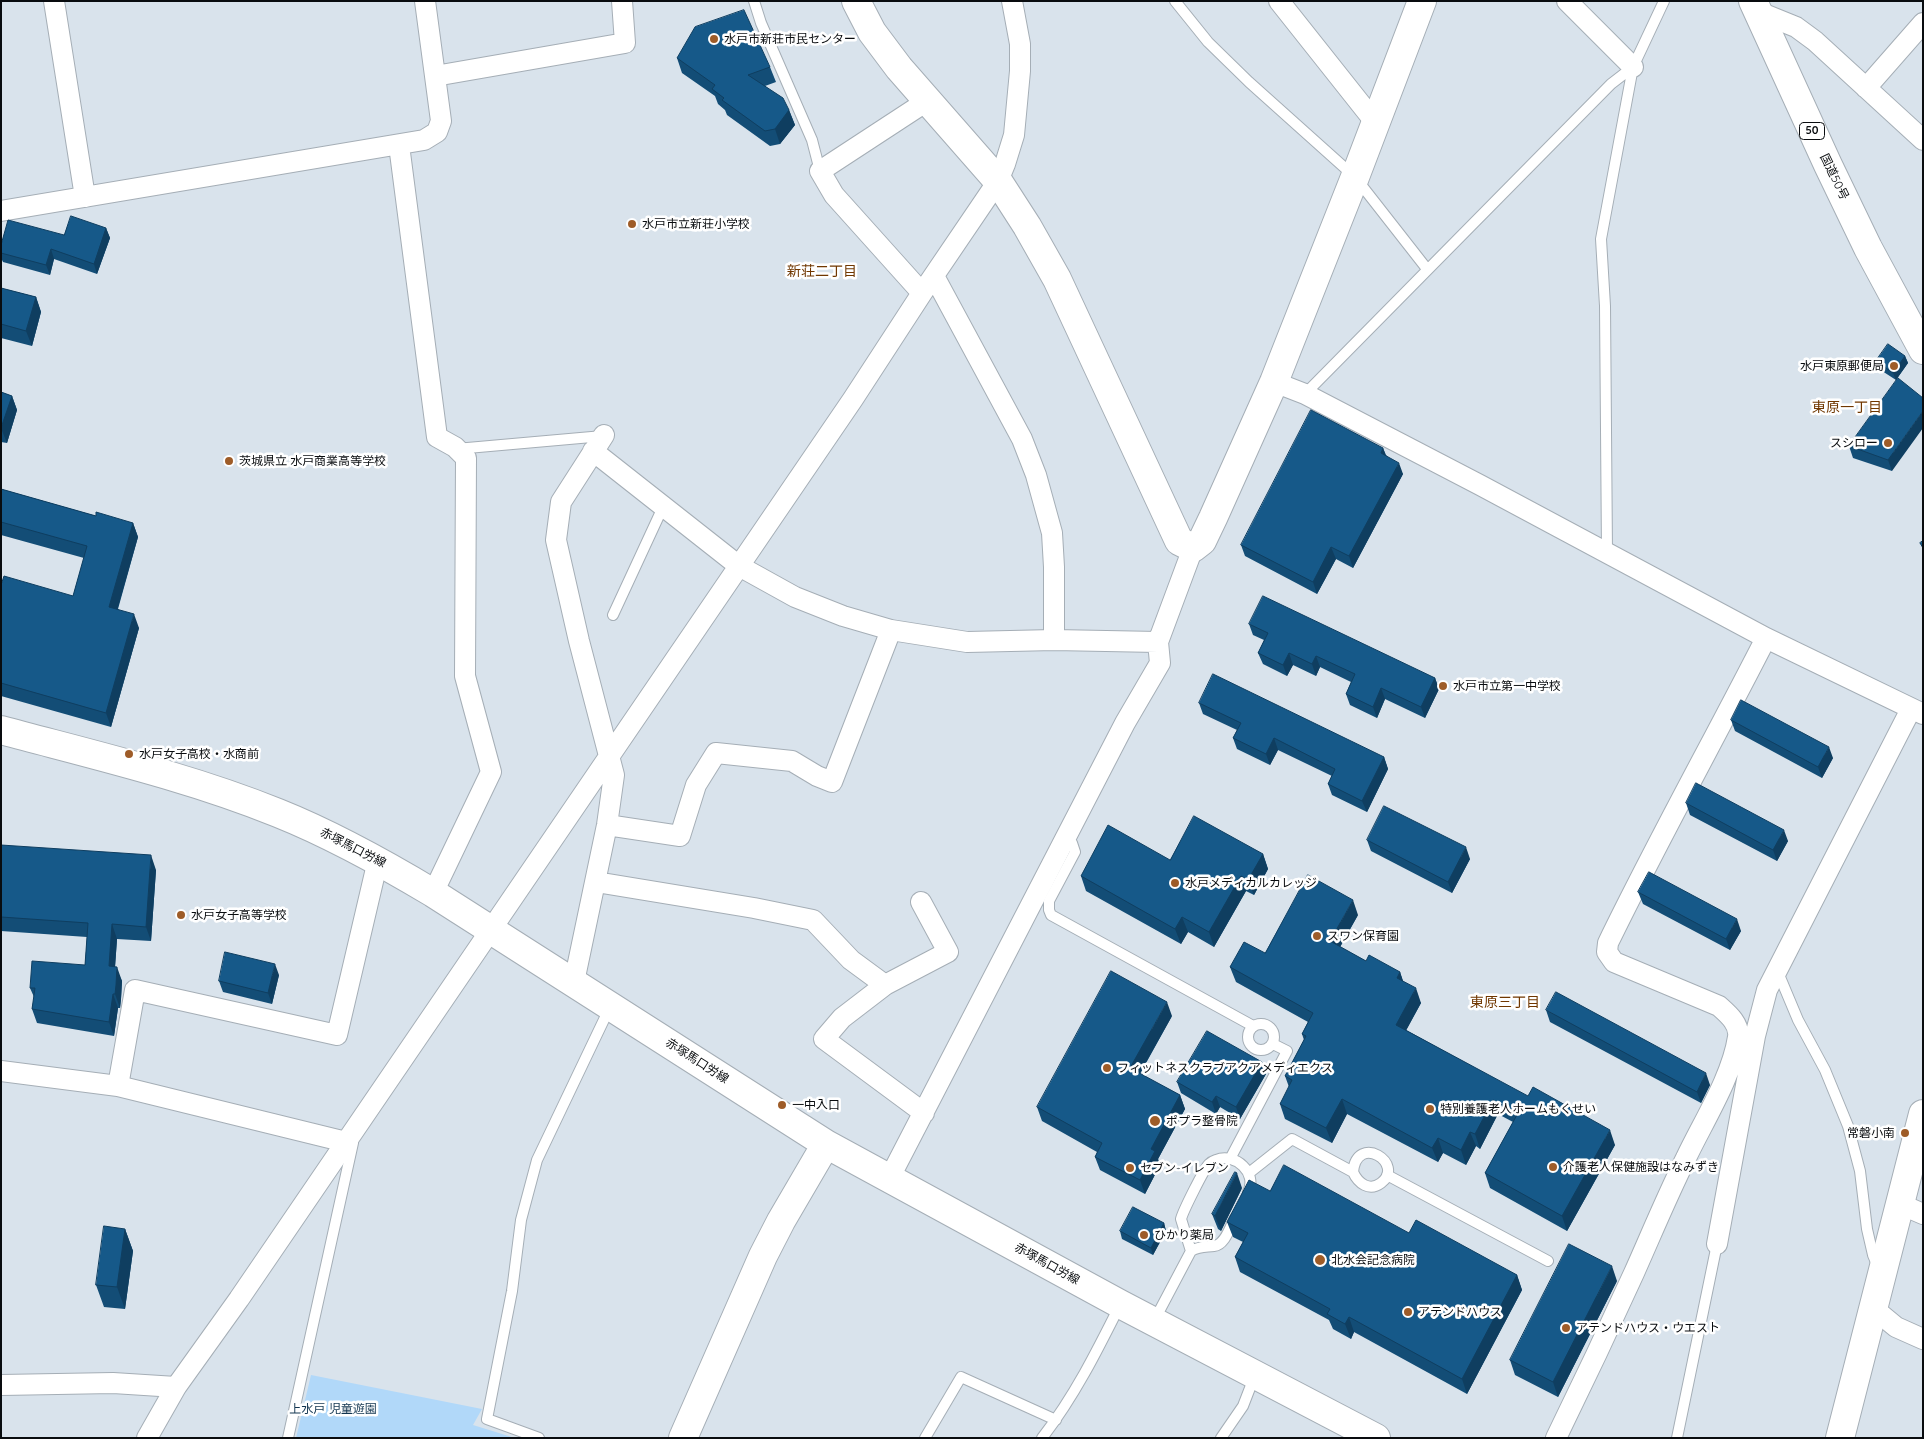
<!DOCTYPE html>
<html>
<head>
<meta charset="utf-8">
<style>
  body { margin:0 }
  #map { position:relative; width:1924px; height:1439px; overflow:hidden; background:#d9e3ec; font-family:Quicksand,sans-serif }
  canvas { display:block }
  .frame { position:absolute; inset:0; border:2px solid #090c0f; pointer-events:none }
</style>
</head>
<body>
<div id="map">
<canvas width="1924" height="1439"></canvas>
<div class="frame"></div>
</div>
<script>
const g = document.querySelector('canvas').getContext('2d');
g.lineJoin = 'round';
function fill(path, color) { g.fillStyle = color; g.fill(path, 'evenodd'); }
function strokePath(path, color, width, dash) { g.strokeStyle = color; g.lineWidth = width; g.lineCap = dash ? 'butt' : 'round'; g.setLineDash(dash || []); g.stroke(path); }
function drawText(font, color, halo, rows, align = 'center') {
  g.font = font + ' Quicksand,"Noto Sans JP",sans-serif'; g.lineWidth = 5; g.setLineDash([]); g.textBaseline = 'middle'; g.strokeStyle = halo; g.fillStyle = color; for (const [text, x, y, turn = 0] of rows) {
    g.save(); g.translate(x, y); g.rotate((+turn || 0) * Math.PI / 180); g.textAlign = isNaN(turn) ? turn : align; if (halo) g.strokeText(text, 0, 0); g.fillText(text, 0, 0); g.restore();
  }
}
fill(new Path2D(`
  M311 1375 482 1409 473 1425 515 1438H296Z`), '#b1d8f9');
const lane = new Path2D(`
  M754 1 761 23 812 140 820 171
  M1175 1 1208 42 1249 82 1355 177 1427 269
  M1305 394 1611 84 1633 67 1664 1
  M456 449 603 436
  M1607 553 1605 306 1601 239 1633 67
  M613 615 663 507
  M1066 838 1072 843 1075 852 1049 901V910L1051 915 1253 1026
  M1777 970 1798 1020 1825 1070 1848 1126 1860 1171 1867 1229 1873 1255 1878 1267
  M1248 1037a13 13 0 1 1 26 0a13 13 0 1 1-26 0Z
  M1230 1159 1287 1051 1273 1044
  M1249 1173 1292 1139 1353 1172C1358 1183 1369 1192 1381 1183 1406 1164 1357 1132 1353 1172
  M1387 1175 1548 1261
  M1191 1251 1181 1219C1183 1211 1204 1169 1209 1164 1211 1162 1213 1161 1216 1160 1235 1152 1258 1173 1248 1192
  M1154 1321 1191 1251C1199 1246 1205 1247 1214 1246 1225 1245 1230 1227 1235 1218
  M288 1438 353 1143H349
  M539 1438 487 1419 512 1291 521 1220 537 1160 610 1007
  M925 1438 961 1377 1056 1420
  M1042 1438C1074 1397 1097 1351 1120 1305
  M1221 1438 1243 1406 1255 1375
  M1677 1438 1717 1244`);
const street = new Path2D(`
  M54 1 85 197
  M1279 1 1375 122
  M1567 1 1633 67
  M1759 12 1796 27 1815 41 1923 140
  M435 76 625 43 622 1
  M1866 88 1923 23
  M399 145 437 437 455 447 466 458 465 676 491 772 433 893
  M1 211 424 140 437 132 441 121 425 1
  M934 276 1022 439 1036 475 1052 533 1054 567V640
  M922 293 834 195 820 171 927 101
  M1274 382 1305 394 1480 485 1766 638 1923 714
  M593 451 739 566 795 597 843 616 891 630 967 642 1054 640 1158 642
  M607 825 680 836 696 785 716 753 792 761 817 776 832 782 891 630
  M596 882 754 908 813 920 851 960 885 985
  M921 902 948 952 885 985 842 1018 824 1039 924 1113
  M574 982 607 825 614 775 579 641 556 540 561 502 604 435
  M1 1071 118 1086 346 1142
  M118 1086 135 990 337 1035 378 860
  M889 1179 1125 723 1160 663 1158 642 1193 548
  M1900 1204 1923 1214
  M1717 1244 1755 1036 1767 990 1911 709
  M1873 1308 1896 1327 1923 1339
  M1 1385 113 1383 176 1387
  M147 1438 176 1387 239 1299 853 399 922 293 998 181 1005 164 1014 135 1020 71V44L1012 1
  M1556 1438C1583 1383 1609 1328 1634 1273 1651 1235 1667 1196 1686 1158 1703 1122 1732 1077 1738 1037 1740 1024 1728 1014 1719 1006L1614 962 1607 952 1608 943C1658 840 1714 740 1766 638`);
const secondary = new Path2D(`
  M856 1 872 32 899 68 998 181 1027 226 1057 279 1179 541 1193 548 1202 541 1213 518 1274 382 1355 177 1422 1
  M1 730C94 755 189 777 278 813 333 835 383 863 433 893L826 1144 1120 1304 1376 1438
  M683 1438 763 1256 781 1221 826 1144
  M1840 1438 1923 1114`);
const highway = new Path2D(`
  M1753 1 1828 165 1868 248 1923 350`);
strokePath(lane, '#a5aeb6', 12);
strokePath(street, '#a5aeb6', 22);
strokePath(secondary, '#a5aeb6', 30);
strokePath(highway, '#a5aeb6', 30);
strokePath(lane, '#fff', 10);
strokePath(street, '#fff', 20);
strokePath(secondary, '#fff', 28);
strokePath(highway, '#fff', 28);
fill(new Path2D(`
  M677 58 770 67 776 82 765 86 789 110 795 125 780 144 770 146 727 115 725 110 718 104 715 96 682 73Z
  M106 228 110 238 97 274 54 259 50 275 3 262 1 258V245Z
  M1 288 36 297 41 312 32 346 1 338Z
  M1905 356 1908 363 1896 380 1879 369 1876 361Z
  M1898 378 1892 471 1853 458 1849 446Z
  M1 392 12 396 17 410 7 443 1 442Z
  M1383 448 1386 455 1403 474 1353 568 1336 559 1317 594 1245 556 1241 545Z
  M1 489 96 516 133 523 138 537 118 609 139 628 111 727 1 696V585L73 596 84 558 1 535Z
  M1249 624 1435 678 1439 689 1425 718 1385 699 1377 718 1350 705 1346 694 1351 682 1320 667 1316 676 1293 665 1287 676 1263 664 1258 653 1264 640 1253 635Z
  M1199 703 1384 757 1388 769 1367 812 1332 795 1328 784 1332 776 1278 750 1270 765 1237 749 1233 738 1237 730 1203 714Z
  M1731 720 1833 758 1822 778 1735 731Z
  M1686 803 1788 841 1777 861 1690 815Z
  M1367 840 1470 859 1452 893 1371 851Z
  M1 845 156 870 151 941 117 939 115 967 122 981 121 999 120 1008H118L114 1036 37 1023 32 1009 34 997 30 988 85 965 87 937 1 931Z
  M1263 854 1268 869 1254 895 1246 891 1214 947 1188 932 1181 944 1086 891 1081 876 1170 860Z
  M1638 892 1741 931 1730 950 1643 904Z
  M1358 915 1340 947 1366 961 1400 972 1403 981 1421 1003 1406 1030 1615 1145 1567 1231 1490 1188 1485 1173 1513 1122 1498 1114 1480 1149 1476 1146 1466 1165 1443 1153 1438 1162 1347 1114 1332 1143 1285 1119 1280 1104 1289 1087 1285 1076 1304 1040 1302 1034 1308 1022 1236 982 1230 967Z
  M279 975 272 1004 223 992 219 981Z
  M1546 1010 1710 1085 1701 1103 1550 1022Z
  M1172 1016 1140 1074 1180 1095 1185 1109 1158 1159 1160 1165 1145 1194 1100 1170 1095 1157 1097 1152 1042 1121 1037 1107Z
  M1266 1074 1240 1119 1220 1107 1216 1114 1181 1093 1177 1082Z
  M1242 1188 1221 1231 1218 1229 1212 1214Z
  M1270 1191 1409 1233 1517 1275 1522 1290 1467 1394 1354 1332 1351 1339 1333 1329 1329 1320 1240 1272 1235 1257 1243 1242 1233 1237 1227 1222Z
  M1164 1223 1166 1231 1153 1255 1122 1239 1120 1231Z
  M125 1229 133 1251 125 1309 104 1307 96 1285Z
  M1617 1281 1558 1397 1515 1375 1510 1360Z`), '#134d76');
fill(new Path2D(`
  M789 110 795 125 780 144 775 129Z
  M106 228 110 238 97 274 94 264Z
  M51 249 54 259 50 275 46 265Z
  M36 297 41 312 32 346 26 331Z
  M1905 356 1908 363 1896 380 1893 373Z
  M12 396 17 410 7 443 1 428Z
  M1923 411V428L1892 471 1888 460Z
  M1383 448 1387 459 1381 453Z
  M1399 463 1403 474 1353 568 1349 556Z
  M133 523 138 537 114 621 109 607Z
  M1331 547 1336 559 1317 594 1313 582Z
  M134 614 139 628 111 727 106 713Z
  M1289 653 1293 665 1287 676 1283 665Z
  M1316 656 1320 667 1316 676 1312 664Z
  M1435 678 1439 689 1425 718 1421 707Z
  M1381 688 1385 699 1377 718 1373 707Z
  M1274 738 1278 750 1270 765 1266 754Z
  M1829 747 1833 758 1822 778 1818 767Z
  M1384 757 1388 769 1367 812 1362 801Z
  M1784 830 1788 841 1777 861 1773 850Z
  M1466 847 1470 859 1452 893 1448 882Z
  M1263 854 1268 869 1254 895 1248 880Z
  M151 855 156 870 151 941 146 927Z
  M1241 876 1246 891 1214 947 1209 932Z
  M1353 900 1358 915 1335 956 1330 941Z
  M1182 917 1188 932 1181 944 1175 929Z
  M1737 919 1741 931 1730 950 1726 939Z
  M112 924 117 939 114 981 109 966Z
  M275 964 279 975 272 1004 268 993Z
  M117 967 122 981 121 999 120 1008 115 994Z
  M1400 972 1405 987 1397 978Z
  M1416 988 1421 1003 1401 1040 1396 1025Z
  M113 994 118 1008 114 1036 109 1022Z
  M1167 1002 1172 1016 1135 1082 1130 1068Z
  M1262 1062 1266 1074 1240 1119 1236 1107Z
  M1706 1073 1710 1085 1701 1103 1697 1092Z
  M1180 1095 1185 1109 1158 1159 1160 1165 1145 1194 1140 1180 1151 1149Z
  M1216 1096 1220 1107 1216 1114 1212 1102Z
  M1342 1099 1347 1114 1332 1143 1326 1128Z
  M1493 1100 1498 1114 1480 1149 1475 1134Z
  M1610 1130 1615 1145 1567 1231 1562 1216Z
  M1470 1132 1476 1146 1466 1165 1461 1150Z
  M1438 1138 1443 1153 1438 1162 1432 1148Z
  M1237 1173 1242 1188 1221 1231 1215 1216Z
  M1164 1223 1166 1231 1153 1255 1151 1248Z
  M125 1229 133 1251 125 1309 117 1287Z
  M1612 1266 1617 1281 1558 1397 1553 1382Z
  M1517 1275 1522 1290 1467 1394 1462 1379Z
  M1349 1317 1354 1332 1351 1339 1345 1324Z`), '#0f3e60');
const building = new Path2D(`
  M744 10 770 67 748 75 783 98 789 110 775 129 765 131 722 100 724 98 712 89 715 85 677 58 695 27Z
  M71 216 106 228 94 264 51 249 46 265 1 253V245L8 220 64 235Z
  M1 288 36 297 26 331 1 324Z
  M1888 344 1905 356 1893 373 1876 361Z
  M1898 378 1923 398V411L1888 460 1849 446Z
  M1 392 12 396 1 428Z
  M1311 410 1383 448 1381 453 1399 463 1349 556 1331 547 1313 582 1241 545Z
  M1 489 96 516V512L133 523 109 607 134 614 106 713 1 683V585L4 576 73 596 87 546 1 522Z
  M1923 541V548L1920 543Z
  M1263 596 1435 678 1421 707 1381 688 1373 707 1346 694 1355 674 1316 656 1312 664 1289 653 1283 665 1258 653 1268 633 1249 624Z
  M1213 674 1384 757 1362 801 1328 784 1335 769 1274 738 1266 754 1233 738 1241 723 1199 703Z
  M1741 700 1829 747 1818 767 1731 720Z
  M1696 783 1784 830 1773 850 1686 803Z
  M1384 806 1466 847 1448 882 1367 840Z
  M1194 816 1263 854 1248 880 1241 876 1209 932 1182 917 1175 929 1081 876 1108 825 1170 860Z
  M1 845 151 855 146 927 112 924 109 966 117 967 116 985 115 994H113L109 1022 32 1009 35 988H30L32 961 85 965 88 923 1 917Z
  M1649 872 1737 919 1726 939 1638 892Z
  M1308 875 1353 900 1330 941 1366 961 1369 955 1400 972 1397 978 1416 988 1396 1025 1528 1096 1533 1087 1610 1130 1562 1216 1485 1173 1518 1113 1493 1100 1475 1134 1470 1132 1461 1150 1438 1138 1432 1148 1342 1099 1326 1128 1280 1104 1292 1080 1285 1076 1306 1036 1302 1034 1313 1013 1230 967 1244 942 1265 953Z
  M225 952 275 964 268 993 219 981Z
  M1111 971 1167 1002 1130 1068 1180 1095 1151 1149 1155 1151 1140 1180 1095 1157 1102 1143 1037 1107Z
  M1556 992 1706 1073 1697 1092 1546 1010Z
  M1207 1031 1262 1062 1236 1107 1216 1096 1212 1102 1177 1082Z
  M1284 1165 1409 1233 1416 1220 1517 1275 1462 1379 1349 1317 1345 1324 1327 1314 1330 1309 1235 1257 1248 1233 1227 1222 1249 1180 1270 1191Z
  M1235 1172 1237 1173 1215 1216 1212 1214Z
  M1133 1207 1164 1223 1151 1248 1120 1231Z
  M104 1226 125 1229 117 1287 96 1285Z
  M1569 1244 1612 1266 1553 1382 1510 1360Z`);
fill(building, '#165989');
strokePath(building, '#0f3e60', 1);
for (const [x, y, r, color] of [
  [714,39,5,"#9e5c28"],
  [632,224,5,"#9e5c28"],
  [1894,366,5,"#9e5c28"],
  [1888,443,5,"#9e5c28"],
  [229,461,5,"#9e5c28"],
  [1443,686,5,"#9e5c28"],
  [129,754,5,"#9e5c28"],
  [1175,883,5,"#9e5c28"],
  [181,915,5,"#9e5c28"],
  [1317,936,5,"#9e5c28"],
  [1107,1068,5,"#9e5c28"],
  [782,1105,5,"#9e5c28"],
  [1430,1109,5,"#9e5c28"],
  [1155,1121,6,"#9e5c28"],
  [1905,1133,5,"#9e5c28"],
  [1553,1167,5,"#9e5c28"],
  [1130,1168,5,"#9e5c28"],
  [1144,1235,5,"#9e5c28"],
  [1320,1260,6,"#9e5c28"],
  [1408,1312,5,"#9e5c28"],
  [1566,1328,5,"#9e5c28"]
]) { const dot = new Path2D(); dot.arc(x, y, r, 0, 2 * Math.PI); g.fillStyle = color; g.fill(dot); strokePath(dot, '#fff', 2); }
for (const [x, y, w] of [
  [1812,131,25]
]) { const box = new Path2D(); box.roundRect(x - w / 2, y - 8.5, w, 17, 4); g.fillStyle = '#fff'; g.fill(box); strokePath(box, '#090c0f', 1); }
drawText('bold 11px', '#090c0f', null, [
  ["50",1812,131]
]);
drawText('12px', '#090c0f', '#fff', [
  ["水戸市新荘市民センター",724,39],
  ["水戸市立新荘小学校",642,224],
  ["水戸東原郵便局",1884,366,"right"],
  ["スシロー",1878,443,"right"],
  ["茨城県立 水戸商業高等学校",239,461],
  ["水戸市立第一中学校",1453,686],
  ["水戸女子高校・水商前",139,754],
  ["水戸メディカルカレッジ",1185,883],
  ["水戸女子高等学校",191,915],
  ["スワン保育園",1327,936],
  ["フィットネスクラブアクアメディエクス",1117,1068],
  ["一中入口",792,1105],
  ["特別養護老人ホームもくせい",1440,1109],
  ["ポプラ整骨院",1166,1121],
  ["常磐小南",1895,1133,"right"],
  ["介護老人保健施設はなみずき",1563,1167],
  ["セブン-イレブン",1140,1168],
  ["ひかり薬局",1154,1235],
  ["北水会記念病院",1331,1260],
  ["アテンドハウス",1418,1312],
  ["アテンドハウス・ウエスト",1576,1328]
], 'left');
drawText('12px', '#090c0f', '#fff', [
  ["国道50号",1834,177,64],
  ["赤塚馬口労線",353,848,27],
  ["赤塚馬口労線",697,1061,33],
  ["赤塚馬口労線",1047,1264,29]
]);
drawText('12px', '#11344f', '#fff', [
  ["上水戸 児童遊園",333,1409]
]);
drawText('14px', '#703700', '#fff', [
  ["新荘二丁目",822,272],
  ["東原一丁目",1847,408],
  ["東原三丁目",1505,1003]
]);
</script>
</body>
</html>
